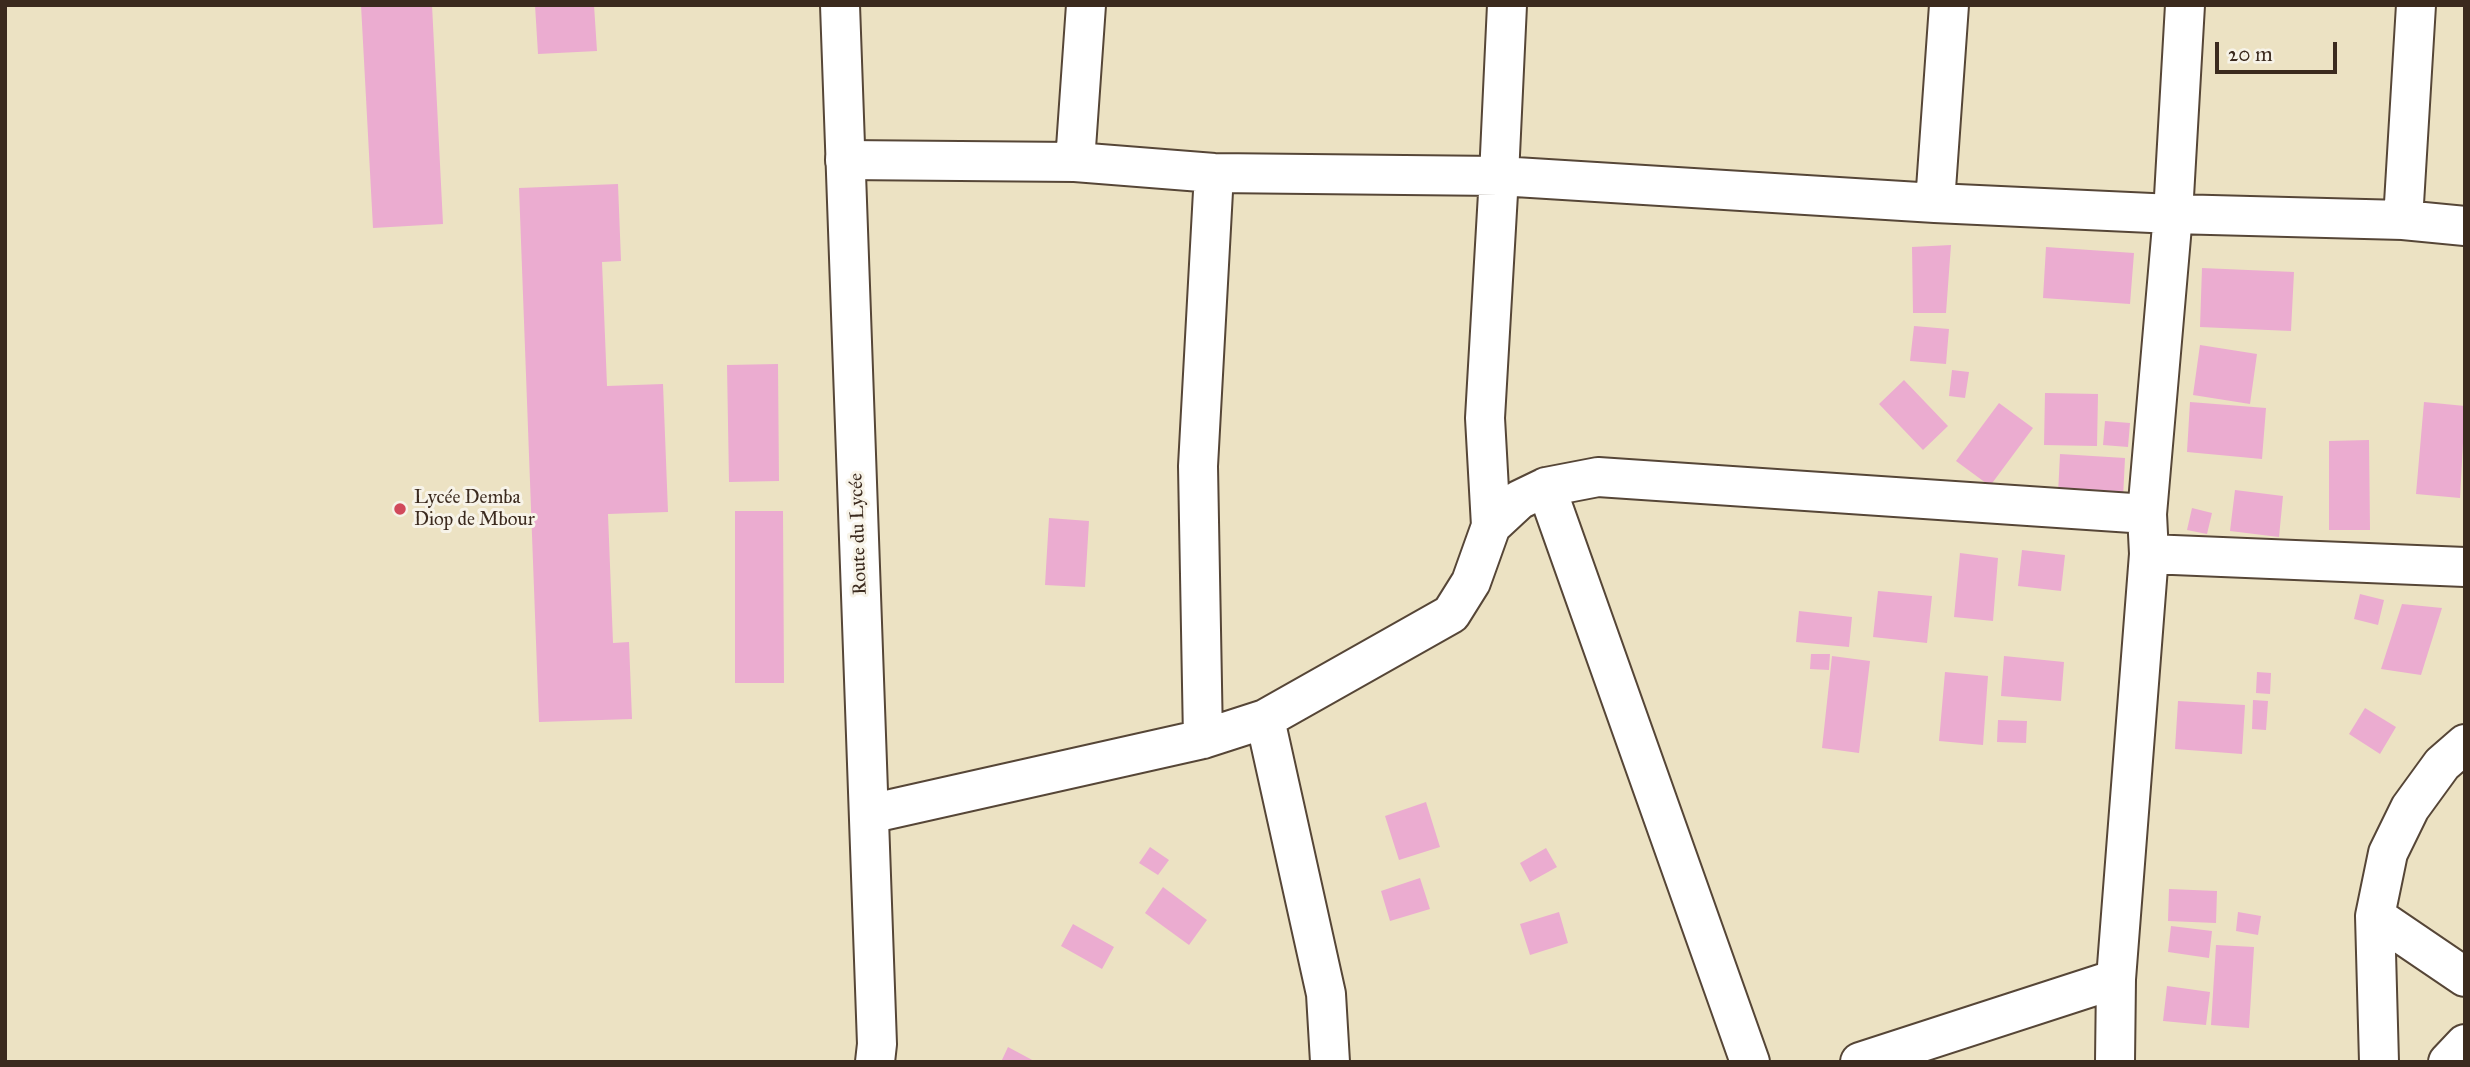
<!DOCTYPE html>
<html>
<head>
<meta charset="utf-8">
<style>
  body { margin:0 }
  #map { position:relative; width:2470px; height:1067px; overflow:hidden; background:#ece2c3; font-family:"IM FELL Great Primer",serif }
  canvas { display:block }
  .frame { position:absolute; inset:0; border:7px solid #3b2a1e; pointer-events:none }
  .scale { position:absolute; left:2215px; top:42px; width:122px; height:32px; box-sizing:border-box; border:4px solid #3b2a1e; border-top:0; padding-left:9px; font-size:21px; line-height:24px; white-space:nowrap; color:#3b2a1e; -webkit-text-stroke:5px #f7f3e8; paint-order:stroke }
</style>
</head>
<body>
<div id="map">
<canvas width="2470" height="1067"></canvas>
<div class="frame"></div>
<div class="scale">20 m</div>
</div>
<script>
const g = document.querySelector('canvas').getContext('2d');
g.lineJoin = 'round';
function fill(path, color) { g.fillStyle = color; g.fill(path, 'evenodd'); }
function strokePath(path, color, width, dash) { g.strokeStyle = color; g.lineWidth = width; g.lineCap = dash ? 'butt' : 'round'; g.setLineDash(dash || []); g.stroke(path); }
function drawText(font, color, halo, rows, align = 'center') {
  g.font = font + ' "IM FELL Great Primer",serif'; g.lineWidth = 6; g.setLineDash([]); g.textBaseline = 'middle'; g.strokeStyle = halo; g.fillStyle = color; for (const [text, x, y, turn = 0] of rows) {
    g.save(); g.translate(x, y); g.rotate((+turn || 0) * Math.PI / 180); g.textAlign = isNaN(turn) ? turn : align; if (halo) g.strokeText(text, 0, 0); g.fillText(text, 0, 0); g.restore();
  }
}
fill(new Path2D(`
  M361 5H432L443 224 373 228Z
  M535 5H594L597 51 538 54Z
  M618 184 621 261 602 262 607 386 663 384 668 512 608 514 613 643 629 642 632 719 539 722 519 188Z
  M1951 245 1946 313H1913L1912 247Z
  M2046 247 2134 253 2130 304 2043 298Z
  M2202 268 2294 272 2291 331 2200 327Z
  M1914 326 1949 329 1946 364 1910 361Z
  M2200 345 2257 354 2250 404 2193 395Z
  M778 364 779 481 729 482 727 365Z
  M1952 370 1969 372 1965 398 1949 396Z
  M1904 380 1948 426 1923 450 1879 404Z
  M2045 393 2098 394 2097 446 2044 445Z
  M2190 402 2266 408 2262 459 2187 452Z
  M2424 402 2465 406 2460 498 2416 494Z
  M1999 403 2033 428 1990 486 1956 461Z
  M2105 421 2130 423 2128 447 2103 445Z
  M2369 440 2370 530H2329V441Z
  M2060 454 2125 458 2123 498 2058 494Z
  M2235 490 2283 496 2279 537 2230 531Z
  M2192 508 2212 513 2207 534 2187 530Z
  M735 511H783L784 683H735Z
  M1049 518 1089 521 1085 587 1045 585Z
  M2022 550 2065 555 2061 591 2018 586Z
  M1960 553 1998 558 1993 621 1954 617Z
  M1878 591 1932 596 1927 643 1873 637Z
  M2360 594 2384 600 2378 625 2354 619Z
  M2402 604 2442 608 2421 675 2381 669Z
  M1799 611 1852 617 1849 647 1796 642Z
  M1811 654H1830L1829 670 1810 669Z
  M1832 656 1870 661 1859 753 1822 748Z
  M2004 656 2064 662 2061 701 2001 696Z
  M1945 672 1988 676 1983 745 1939 741Z
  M2257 672 2271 673 2270 694 2256 693Z
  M2253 700 2268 701 2266 730 2252 729Z
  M2178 701 2245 705 2242 754 2175 749Z
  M2365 708 2396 727 2380 754 2349 734Z
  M1998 720 2027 721 2026 743 1997 742Z
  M1426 802 1440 847 1399 860 1385 816Z
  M1150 847 1169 860 1158 875 1139 863Z
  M1546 848 1557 867 1530 882 1520 863Z
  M1420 878 1430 909 1390 921 1381 891Z
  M1163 887 1207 920 1189 945 1145 913Z
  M2169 889 2217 891 2216 923 2168 921Z
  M1559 912 1568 943 1530 955 1520 924Z
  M2238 912 2261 916 2258 935 2236 931Z
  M1073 924 1114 947 1102 969 1061 946Z
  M2171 926 2212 931 2209 958 2168 952Z
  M2216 945 2254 947 2249 1028 2211 1025Z
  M2167 986 2210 992 2206 1025 2163 1021Z
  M1008 1047 1036 1062H1001Z`), '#ebacd0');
const minor = new Path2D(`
  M845 160 1075 162 1214 173 1499 176 1935 203 2173 214 2403 220 2465 226
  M1075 162 1086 5
  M1935 203 1949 5
  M2403 220 2416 5
  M1546 487 1750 1062
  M1491 526 1485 418 1499 176 1507 5
  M2149 554 2465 567
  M1265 719 1326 994 1330 1062
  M1203 739 1198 466 1214 173
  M869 814 1203 739 1265 719 1451 614 1471 582 1491 526 1519 500 1546 487 1598 477 2147 514
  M2375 916 2465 977
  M1860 1062 2116 979
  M2115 1062 2116 979 2149 554 2147 514 2173 214 2185 5
  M2379 1062 2375 916 2388 853 2410 808 2442 764 2465 744`);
const major = new Path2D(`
  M840 5 877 1044 875 1062
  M2448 1062 2465 1044`);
strokePath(minor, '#564637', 42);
strokePath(major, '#564637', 42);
strokePath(minor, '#fff', 38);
strokePath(major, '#fff', 38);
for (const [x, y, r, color] of [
  [400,509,7,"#d1495b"]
]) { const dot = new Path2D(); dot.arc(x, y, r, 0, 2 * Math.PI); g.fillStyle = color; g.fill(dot); strokePath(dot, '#f7f3e8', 2.5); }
drawText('19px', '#3b2a1e', '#f7f3e8', [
  ["Lycée Demba",414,498],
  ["Diop de Mbour",414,520]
], 'left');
drawText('19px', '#3b2a1e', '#f7f3e8', [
  ["Route du Lycée",859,534,-92]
]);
</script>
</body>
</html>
